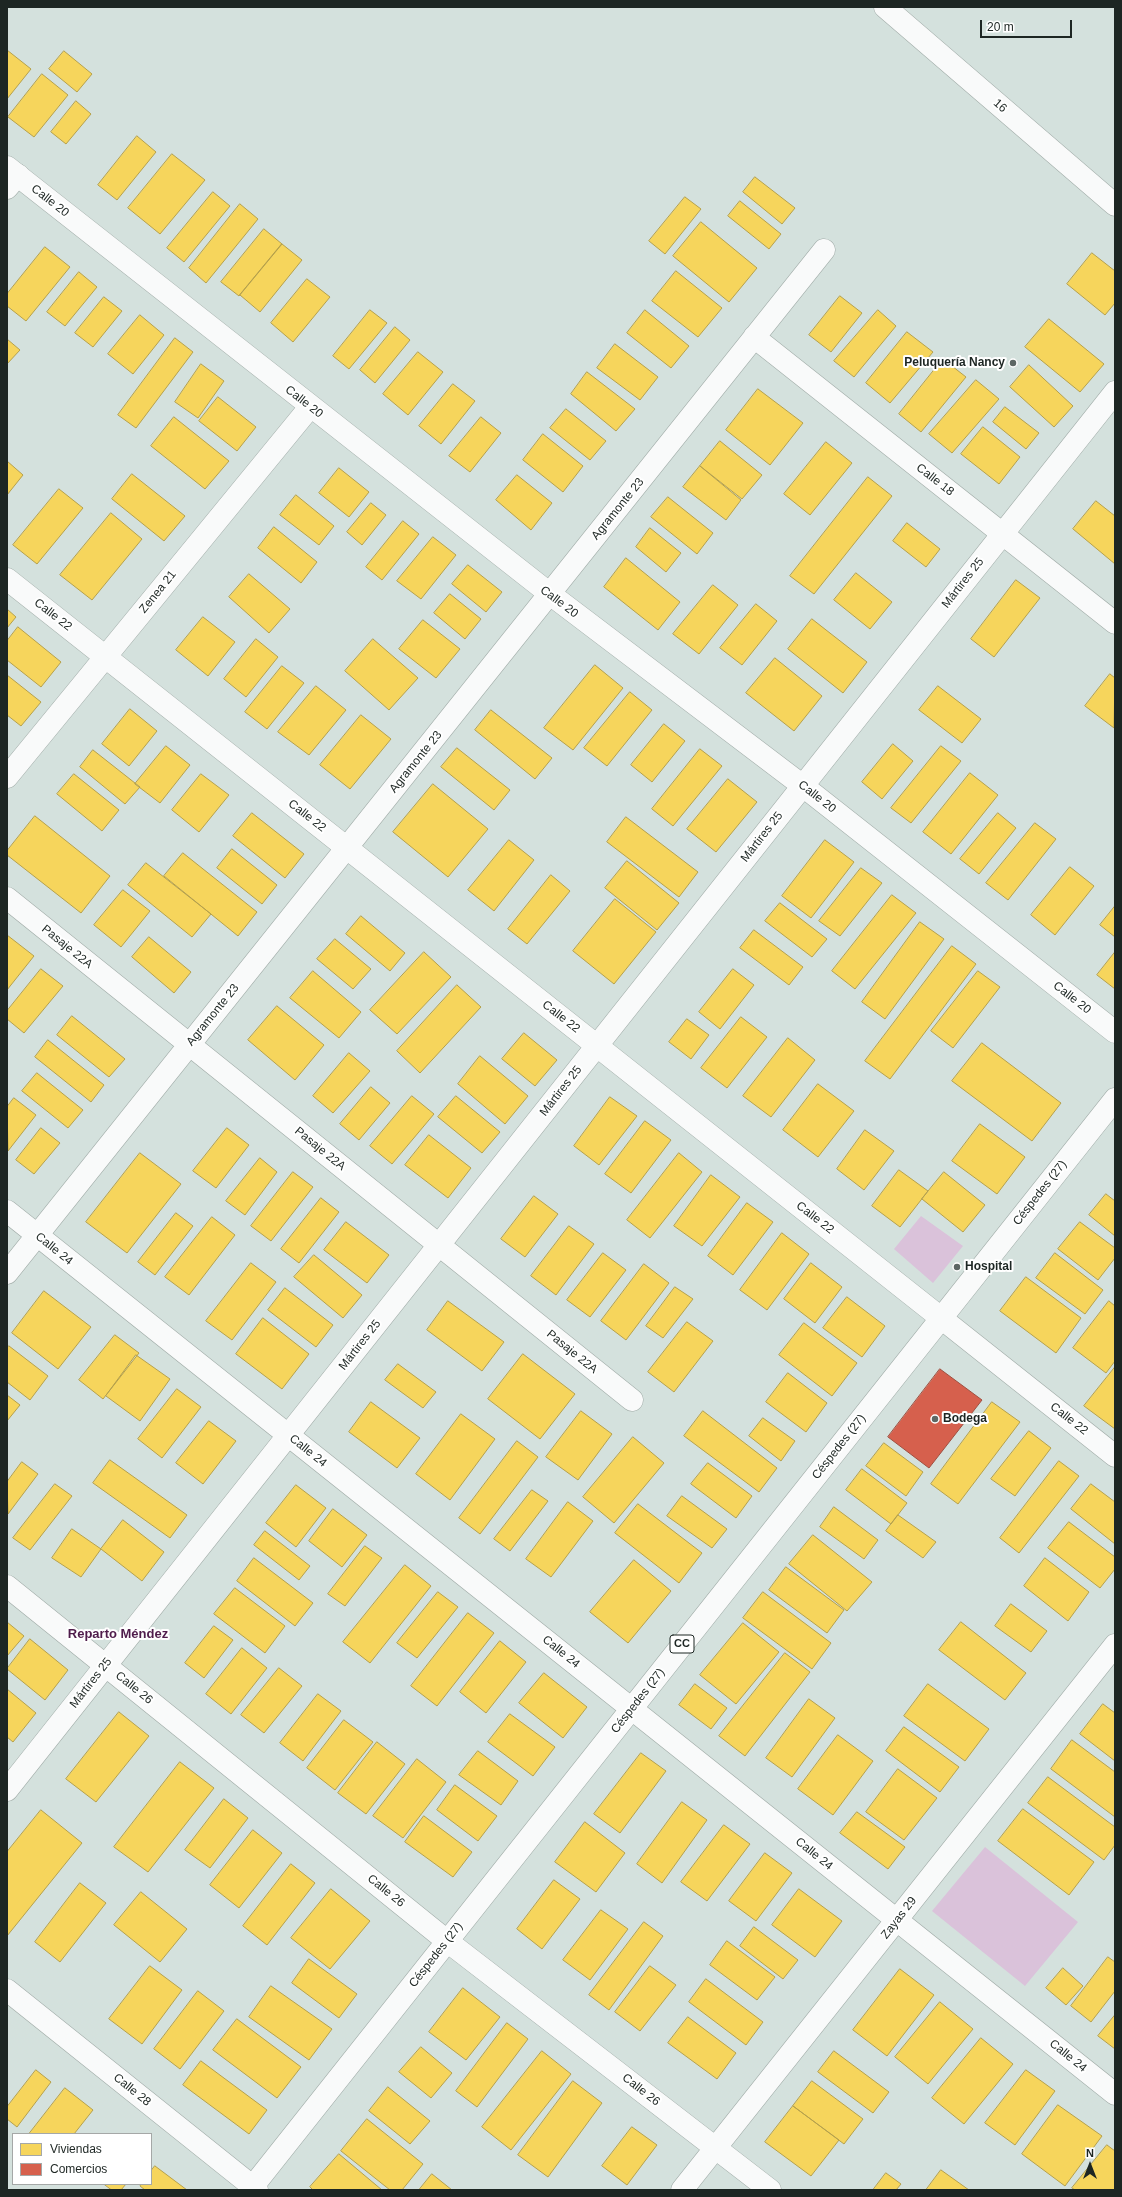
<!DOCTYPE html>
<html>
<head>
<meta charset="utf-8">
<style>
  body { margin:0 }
  #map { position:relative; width:1122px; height:2197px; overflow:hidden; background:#d4e1dd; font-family:Arial,sans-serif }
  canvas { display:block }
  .frame { position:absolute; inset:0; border:8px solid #1d2623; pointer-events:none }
  .legend { position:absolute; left:12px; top:2133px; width:140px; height:52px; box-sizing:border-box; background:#fff; border:1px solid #a5a8a7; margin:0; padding:5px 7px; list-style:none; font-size:12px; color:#1d2623 }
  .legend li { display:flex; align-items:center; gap:8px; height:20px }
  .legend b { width:20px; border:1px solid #a5a8a7 }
  .north { position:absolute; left:1070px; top:2145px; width:40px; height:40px; -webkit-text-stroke:3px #fff; paint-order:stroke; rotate:0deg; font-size:11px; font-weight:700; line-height:16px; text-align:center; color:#1d2623 }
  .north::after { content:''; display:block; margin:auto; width:14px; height:18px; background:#1d2623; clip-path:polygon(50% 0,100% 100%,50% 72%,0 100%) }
  .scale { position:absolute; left:980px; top:20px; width:92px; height:18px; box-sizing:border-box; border:2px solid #1d2623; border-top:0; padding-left:5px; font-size:12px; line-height:14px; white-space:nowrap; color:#1d2623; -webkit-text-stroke:3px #fff; paint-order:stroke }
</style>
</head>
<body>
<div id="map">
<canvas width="1122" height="2197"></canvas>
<div class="frame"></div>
<ul class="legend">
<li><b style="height:11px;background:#f6d55c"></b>Viviendas</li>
<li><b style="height:11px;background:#d6604d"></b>Comercios</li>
</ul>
<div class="north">N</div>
<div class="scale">20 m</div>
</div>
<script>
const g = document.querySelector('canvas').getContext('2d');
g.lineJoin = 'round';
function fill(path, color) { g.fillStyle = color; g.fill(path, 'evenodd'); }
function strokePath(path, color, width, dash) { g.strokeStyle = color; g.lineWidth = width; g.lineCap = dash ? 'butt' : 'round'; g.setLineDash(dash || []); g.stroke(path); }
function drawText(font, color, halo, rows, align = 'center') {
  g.font = font + ' Arial,sans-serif'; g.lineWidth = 4; g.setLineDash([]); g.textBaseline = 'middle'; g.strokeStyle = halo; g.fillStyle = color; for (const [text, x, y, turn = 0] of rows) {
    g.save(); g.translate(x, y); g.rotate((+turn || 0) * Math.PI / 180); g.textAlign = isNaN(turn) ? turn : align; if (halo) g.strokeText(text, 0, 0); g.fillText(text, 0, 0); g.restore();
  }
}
fill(new Path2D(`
  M921 1216 963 1246 933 1283 894 1249Z
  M985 1847 1078 1922 1025 1986 932 1911Z`), '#dac2da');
const homes = new Path2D(`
  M7 50 31 69 7 99Z
  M64 51 92 74 77 92 49 69Z
  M42 74 68 95 34 137 8 117Z
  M76 101 91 114 66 144 51 132Z
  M137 136 156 152 117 200 98 185Z
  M172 154 205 180 160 234 128 208Z
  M755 177 795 208 782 224 743 192Z
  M213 192 230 206 184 262 167 248Z
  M685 197 701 209 665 254 649 241Z
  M740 201 781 234 769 249 728 216Z
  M240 204 258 219 206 283 189 268Z
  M701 222 757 268 729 302 673 256Z
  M264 229 282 244 239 296 221 282Z
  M282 244 302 260 260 312 240 295Z
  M45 247 70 267 26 321 7 306V294Z
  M1092 253 1115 271V303L1105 315 1067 284Z
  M676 271 722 308 698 337 652 301Z
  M79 272 97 287 65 326 47 312Z
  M307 279 330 297 293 342 271 323Z
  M840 296 862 313 831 352 809 335Z
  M104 297 122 311 93 347 75 333Z
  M370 310 387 323 349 369 333 356Z
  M645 310 689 346 671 368 627 333Z
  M878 310 896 326 854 377 834 361Z
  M140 315 164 335 133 374 108 354Z
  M1049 319 1104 364 1080 392 1025 347Z
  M395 327 410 340 375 383 360 370Z
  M907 332 933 352 890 403 866 383Z
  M175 338 193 352 136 428 118 415Z
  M7 339 20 350 7 364Z
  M615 344 658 377 640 400 597 368Z
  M418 352 443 372 408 415 383 394Z
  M943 359 966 377 921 432 899 414Z
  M201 364 224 381 198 418 175 402Z
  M1029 365 1073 406 1054 427 1010 387Z
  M587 372 635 409 616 431 571 394Z
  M976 380 999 399 952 453 929 434Z
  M453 384 475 401 441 444 419 426Z
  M758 389 803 423 770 465 726 430Z
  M218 397 256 427 237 451 199 421Z
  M1005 407 1039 433 1026 449 993 422Z
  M566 409 606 441 590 460 550 428Z
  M174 417 229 461 205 489 151 446Z
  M481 417 501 433 470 472 449 456Z
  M983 427 1020 457 999 484 961 454Z
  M543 434 583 466 563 492 523 460Z
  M720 441 762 475 742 499 700 466Z
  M826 442 852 463 810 515 784 494Z
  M7 461 23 475 7 495Z
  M700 466 741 500 726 520 683 487Z
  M339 468 369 492 349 517 319 493Z
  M132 474 185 516 164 541 112 499Z
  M517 475 552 503 531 530 496 500Z
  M868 477 892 496 814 594 790 576Z
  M59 489 83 508 37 564 13 545Z
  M296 495 334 526 319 545 280 515Z
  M668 497 713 533 697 554 651 517Z
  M1096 501 1115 516V564L1073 529Z
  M371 503 386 515 362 545 347 532Z
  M111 513 142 539 92 600 60 575Z
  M403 521 419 534 382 580 366 567Z
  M907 523 940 549 926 567 893 541Z
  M274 527 317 562 301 583 258 548Z
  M650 528 681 553 666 572 636 547Z
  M433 537 456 555 421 599 397 581Z
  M626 558 680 602 658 630 604 587Z
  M468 565 502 592 486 612 452 584Z
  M856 573 892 602 870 629 834 600Z
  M249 574 290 609 269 633 229 597Z
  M1016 580 1040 598 994 657 971 639Z
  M713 585 738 605 699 654 673 634Z
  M450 594 481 619 465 639 434 613Z
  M756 604 777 621 742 665 720 648Z
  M7 609 16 617 7 628Z
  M203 617 235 642 208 676 176 650Z
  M812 619 867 662 843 693 788 649Z
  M423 620 460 649 436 678 399 649Z
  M18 627 61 662 41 687 7 660V641Z
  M256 639 278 657 246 697 224 679Z
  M373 639 418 678 389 710 345 671Z
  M775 658 822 696 794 731 746 693Z
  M595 665 623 688 573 750 544 728Z
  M282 666 304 683 267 729 245 712Z
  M1110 674 1115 678 1114 728 1085 706Z
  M7 675 41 702 21 726 7 715Z
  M316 686 346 710 309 755 278 732Z
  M938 686 981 719 962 743 919 710Z
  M630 692 652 710 607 766 584 748Z
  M130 709 157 731 129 766 102 744Z
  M491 710 552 758 535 779 475 730Z
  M361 715 391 739 350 789 320 765Z
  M664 724 685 741 652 782 631 765Z
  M893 744 913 761 882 799 862 782Z
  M166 746 190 765 160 803 135 784Z
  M941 746 961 761 911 823 891 808Z
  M457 748 510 790 494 810 441 767Z
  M700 749 722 766 673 826 652 809Z
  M93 750 140 787 125 804 80 767Z
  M970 773 998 795 951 854 923 832Z
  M74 774 119 810 102 831 57 794Z
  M201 774 229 795 199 832 172 810Z
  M728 779 757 802 716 852 687 829Z
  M433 784 488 829 448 877 393 832Z
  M252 813 304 854 285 878 233 836Z
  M998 813 1016 828 979 874 960 859Z
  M35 816 110 876 81 913 7 855V851Z
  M626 817 698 872 679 897 607 842Z
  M1035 823 1056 839 1008 900 986 883Z
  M509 840 534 860 494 911 468 890Z
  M825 840 854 862 811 918 782 896Z
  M232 849 277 885 262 904 217 868Z
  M183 853 257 912 238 936 164 876Z
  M627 861 679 903 657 930 605 888Z
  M146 863 211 914 192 937 128 885Z
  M1070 867 1094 886 1055 935 1031 915Z
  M861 868 882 883 840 936 819 921Z
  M551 875 570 891 527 944 508 929Z
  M123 890 150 911 121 947 94 925Z
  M892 895 916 913 855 989 832 971Z
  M615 899 656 932 614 984 573 951Z
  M780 903 827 939 812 957 765 921Z
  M1115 906V937L1100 925Z
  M361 916 405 953 390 971 346 934Z
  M920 922 944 939 885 1019 862 1002Z
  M754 930 803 967 789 985 740 948Z
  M7 935 34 956 7 990Z
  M149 937 191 972 174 993 132 957Z
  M335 939 371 969 353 989 317 959Z
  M952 946 976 964 890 1079 865 1061Z
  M424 952 451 977 397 1034 370 1010Z
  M1115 952V989L1097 975Z
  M41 969 63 986 24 1033 7 1019V1011Z
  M733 969 754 985 720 1029 699 1012Z
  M313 971 361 1012 339 1038 290 998Z
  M978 971 1000 987 953 1048 931 1031Z
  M457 985 481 1007 420 1073 397 1051Z
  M277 1006 324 1045 295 1080 248 1040Z
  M72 1016 125 1059 109 1077 57 1035Z
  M741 1017 767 1037 727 1088 701 1068Z
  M687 1019 709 1035 691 1059 669 1042Z
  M524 1033 557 1060 535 1086 502 1059Z
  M788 1038 815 1060 771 1117 743 1096Z
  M48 1040 104 1085 91 1102 35 1057Z
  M982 1043 1061 1103 1032 1141 952 1081Z
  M349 1053 370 1071 333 1113 313 1096Z
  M480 1056 528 1096 505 1124 458 1084Z
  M37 1073 83 1110 68 1128 22 1091Z
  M818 1084 854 1111 818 1157 783 1130Z
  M371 1087 390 1103 359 1140 340 1124Z
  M412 1096 434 1114 392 1164 370 1146Z
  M456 1096 500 1132 482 1153 438 1117Z
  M610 1097 637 1116 599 1165 574 1146Z
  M14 1098 36 1115 8 1151 7 1107Z
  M645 1121 671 1140 631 1193 605 1174Z
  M980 1124 1025 1157 997 1194 952 1161Z
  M41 1128 60 1143 34 1174 16 1160Z
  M227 1128 249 1145 216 1188 193 1171Z
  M865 1130 894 1151 864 1190 837 1169Z
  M429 1135 471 1168 448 1198 405 1165Z
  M140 1153 181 1184 127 1253 86 1222Z
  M679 1153 702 1172 650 1238 627 1220Z
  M260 1158 277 1172 245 1215 226 1201Z
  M899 1170 928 1191 900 1227 872 1206Z
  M293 1172 313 1187 271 1241 251 1226Z
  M944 1172 985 1205 963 1232 922 1199Z
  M711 1175 740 1197 702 1246 674 1226Z
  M1106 1194 1115 1201V1236L1089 1215Z
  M534 1196 558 1214 525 1257 501 1239Z
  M321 1198 339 1212 299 1263 281 1249Z
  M747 1203 773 1222 733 1275 708 1256Z
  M176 1213 193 1226 155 1275 138 1262Z
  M212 1217 235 1235 189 1295 165 1277Z
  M346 1222 389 1255 367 1283 324 1250Z
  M1080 1222 1115 1248V1258L1098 1280 1058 1249Z
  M569 1226 594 1244 556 1295 531 1276Z
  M782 1233 809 1254 767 1310 740 1290Z
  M603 1253 626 1270 590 1317 567 1300Z
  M1055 1253 1103 1290 1085 1314 1036 1278Z
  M314 1255 362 1295 343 1318 294 1277Z
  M251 1263 276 1282 232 1340 206 1321Z
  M811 1263 842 1287 815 1323 784 1299Z
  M644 1264 669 1283 626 1340 601 1321Z
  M1026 1277 1081 1318 1056 1353 1000 1311Z
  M675 1287 693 1299 663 1338 646 1326Z
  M285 1288 333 1325 316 1347 268 1310Z
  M44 1291 91 1327 58 1369 12 1333Z
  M847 1297 885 1326 862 1357 823 1328Z
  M448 1301 504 1342 482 1371 427 1330Z
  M1109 1301 1115 1306V1361L1106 1373 1073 1348Z
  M263 1318 309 1354 282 1389 236 1354Z
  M687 1322 713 1341 674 1392 648 1372Z
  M804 1323 857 1363 832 1396 779 1355Z
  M115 1335 139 1353 103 1399 79 1380Z
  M9 1346 48 1376 30 1400 7 1382V1348Z
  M523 1354 575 1394 540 1439 488 1399Z
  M136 1355 170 1379 140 1421 106 1396Z
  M398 1364 436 1392 423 1408 385 1380Z
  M1115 1367V1429L1084 1406Z
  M788 1373 827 1403 806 1432 766 1402Z
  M177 1389 201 1407 162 1458 138 1439Z
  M7 1395 20 1405 7 1421Z
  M371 1402 420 1438 397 1468 349 1432Z
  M992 1402 1020 1422 958 1504 931 1484Z
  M581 1411 612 1434 578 1480 546 1457Z
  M703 1411 777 1468 759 1492 684 1436Z
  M461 1414 495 1439 450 1500 416 1474Z
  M763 1418 795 1441 781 1461 749 1436Z
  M209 1421 236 1441 203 1484 176 1463Z
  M1029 1431 1051 1448 1015 1496 991 1479Z
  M633 1437 664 1463 614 1523 583 1497Z
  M517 1441 538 1457 480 1534 459 1518Z
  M884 1443 923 1472 906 1496 866 1466Z
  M110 1460 187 1515 170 1538 93 1483Z
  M1059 1461 1079 1476 1019 1553 1000 1538Z
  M22 1462 38 1474 8 1514 7 1482Z
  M708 1463 752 1496 736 1518 691 1484Z
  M862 1469 907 1503 891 1524 846 1490Z
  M55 1484 72 1496 30 1550 13 1538Z
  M1091 1484 1115 1502V1544L1071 1509Z
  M296 1485 326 1508 296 1547 266 1523Z
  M532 1490 548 1501 510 1551 494 1539Z
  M682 1496 727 1529 712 1548 667 1516Z
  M568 1502 593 1521 551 1577 526 1559Z
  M638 1504 702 1553 679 1583 615 1533Z
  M834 1507 878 1540 864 1559 820 1527Z
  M333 1509 367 1535 342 1567 309 1541Z
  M898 1515 936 1542 923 1558 886 1531Z
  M123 1520 164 1552 142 1581 101 1549Z
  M1069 1522 1115 1557V1569L1100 1588 1048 1548Z
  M72 1529 101 1549 81 1577 52 1558Z
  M265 1531 310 1566 299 1580 254 1545Z
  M813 1535 872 1582 847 1611 789 1564Z
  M365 1546 382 1558 345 1606 328 1594Z
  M254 1558 313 1603 295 1626 237 1581Z
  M1045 1558 1089 1592 1068 1621 1024 1586Z
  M634 1560 671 1591 628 1643 590 1612Z
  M405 1565 431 1586 370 1663 343 1642Z
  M786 1567 844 1610 827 1633 769 1590Z
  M235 1588 285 1626 265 1653 214 1614Z
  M438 1592 458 1607 417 1658 397 1643Z
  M763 1592 831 1643 812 1669 743 1618Z
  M1011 1604 1047 1631 1031 1652 995 1626Z
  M468 1613 494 1633 437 1706 411 1686Z
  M7 1622 24 1636 7 1656Z
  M961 1622 1026 1673 1005 1700 939 1650Z
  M743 1623 779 1652 736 1704 700 1675Z
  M214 1626 233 1640 204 1678 185 1663Z
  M30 1639 68 1670 45 1700 7 1669Z
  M500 1641 526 1662 486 1713 460 1692Z
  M242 1648 267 1668 231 1714 206 1694Z
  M785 1653 810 1672 745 1756 719 1736Z
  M279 1668 302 1686 264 1733 241 1715Z
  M544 1673 587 1707 563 1738 519 1703Z
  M695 1684 727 1708 711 1729 679 1705Z
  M928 1684 989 1729 965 1761 904 1716Z
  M7 1689 36 1713 13 1742 7 1737Z
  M318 1694 341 1711 303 1761 280 1743Z
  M809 1699 835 1718 792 1777 766 1758Z
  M1103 1704 1115 1713V1761L1080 1734Z
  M119 1712 149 1736 96 1802 66 1779Z
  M510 1714 555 1747 533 1776 488 1742Z
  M344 1720 373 1742 335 1790 307 1768Z
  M904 1727 959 1767 940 1792 886 1751Z
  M838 1735 873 1761 833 1815 798 1789Z
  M1072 1740 1115 1772V1817L1051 1769Z
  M377 1742 405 1764 366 1814 338 1793Z
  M478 1751 518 1781 501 1805 459 1775Z
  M641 1753 666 1771 620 1833 594 1814Z
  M417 1759 446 1782 403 1838 373 1816Z
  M180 1762 214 1788 148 1872 114 1847Z
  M898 1769 937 1798 904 1840 866 1812Z
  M1048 1777 1115 1827V1845L1104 1860 1028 1803Z
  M455 1785 497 1816 478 1841 437 1810Z
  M224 1799 248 1818 210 1868 185 1850Z
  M682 1802 707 1820 662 1883 637 1864Z
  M1023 1809 1094 1862 1069 1895 998 1841Z
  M41 1810 82 1843 7 1936V1852Z
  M857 1812 905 1847 888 1869 840 1833Z
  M424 1816 472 1852 453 1877 405 1842Z
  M585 1822 625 1853 596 1892 555 1862Z
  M724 1825 750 1844 707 1901 681 1882Z
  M253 1830 282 1853 239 1908 210 1885Z
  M765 1853 792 1873 756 1921 729 1901Z
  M291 1864 315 1883 267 1945 243 1926Z
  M554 1880 580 1899 542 1949 517 1929Z
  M80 1883 106 1903 60 1962 35 1942Z
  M331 1889 370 1921 330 1969 291 1938Z
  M799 1889 842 1921 815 1957 772 1925Z
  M141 1892 187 1929 160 1962 114 1925Z
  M601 1910 628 1929 590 1980 563 1960Z
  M644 1922 663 1936 609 2010 589 1995Z
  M754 1927 798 1960 783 1979 740 1946Z
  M727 1941 775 1977 757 2000 710 1965Z
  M1108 1957 1115 1962V1991L1091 2022 1071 2006Z
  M309 1959 357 1994 339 2018 292 1983Z
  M150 1966 182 1990 142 2044 109 2019Z
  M650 1966 676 1985 640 2031 615 2012Z
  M1063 1968 1083 1986 1066 2005 1046 1988Z
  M900 1969 934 1995 887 2056 853 2030Z
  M706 1979 763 2022 746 2045 689 2002Z
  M271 1986 332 2029 309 2060 249 2017Z
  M463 1988 500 2017 466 2060 429 2032Z
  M198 1991 224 2011 180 2069 154 2049Z
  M940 2002 973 2029 928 2084 895 2057Z
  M1115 2015V2049L1098 2036Z
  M688 2017 736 2053 717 2079 668 2043Z
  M237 2019 301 2067 277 2098 213 2050Z
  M507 2023 528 2039 477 2107 456 2091Z
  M981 2038 1013 2064 964 2124 932 2098Z
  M421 2047 452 2073 431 2098 399 2072Z
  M542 2051 571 2074 511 2150 482 2127Z
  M834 2051 889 2092 873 2113 818 2072Z
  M201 2061 267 2110 249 2134 183 2085Z
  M36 2070 51 2082 17 2127 7 2119V2107Z
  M1026 2070 1055 2091 1015 2145 985 2123Z
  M573 2081 602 2103 548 2177 518 2155Z
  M812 2081 863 2119 844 2144 793 2106Z
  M388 2087 430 2121 410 2144 369 2111Z
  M65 2088 93 2110 74 2134H29Z
  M1058 2105 1102 2136 1065 2186 1022 2154Z
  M793 2106 839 2140 811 2176 765 2142Z
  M367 2119 423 2164 402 2190H390L341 2151Z
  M632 2127 657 2145 627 2185 602 2166Z
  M1107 2145 1115 2151V2190H1075L1072 2188Z
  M339 2154 382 2190H313L310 2187Z
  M155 2166 187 2190H145L140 2186 141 2184H151V2171Z
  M941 2170 969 2190H926Z
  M886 2173 901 2184 896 2190H873Z
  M432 2174 452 2190H419Z
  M104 2184H126L121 2190H112Z`);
fill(homes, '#f6d55c');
strokePath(homes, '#b5a04b', 1);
const shops = new Path2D(`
  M940 1369 982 1400 929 1468 888 1437Z`);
fill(shops, '#d6604d');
strokePath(shops, '#9e4f40', 1);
const street = new Path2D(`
  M885 7 1115 205
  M7 188 18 175
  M754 337 1115 623
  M7 579 941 1318
  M7 777 310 407
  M7 898 632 1400
  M7 1211 1115 2094
  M7 1273 824 250
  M7 1586 447 1941
  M7 1790 1115 392
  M7 1990 257 2190`);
const secondary = new Path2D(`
  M7 167 550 594 803 786 1115 1032
  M941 1318 1115 1456
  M447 1941 770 2190
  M682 2190 1115 1645`);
const primary = new Path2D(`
  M250 2190 1115 1099`);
strokePath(street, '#a1aca8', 23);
strokePath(secondary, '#a1aca8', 23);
strokePath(primary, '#a1aca8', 23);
strokePath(street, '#f9fafa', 22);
strokePath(secondary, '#f9fafa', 22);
strokePath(primary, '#f9fafa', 22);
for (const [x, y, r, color] of [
  [1013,363,4,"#5d6764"],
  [957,1267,4,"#5d6764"],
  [935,1419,4,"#5d6764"]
]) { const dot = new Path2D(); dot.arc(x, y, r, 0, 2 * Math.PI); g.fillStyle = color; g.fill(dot); strokePath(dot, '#fff', 1.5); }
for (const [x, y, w] of [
  [682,1644,24]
]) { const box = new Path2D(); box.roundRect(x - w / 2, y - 9, w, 18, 3); g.fillStyle = '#fff'; g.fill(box); strokePath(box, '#1d2623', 1); }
drawText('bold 11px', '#1d2623', null, [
  ["CC",682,1644]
]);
drawText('12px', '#1d2623', '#fff', [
  ["16",1000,106,41],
  ["Calle 20",50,201,38],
  ["Calle 20",304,402,38],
  ["Calle 18",935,480,38],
  ["Agramonte 23",618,509,-51],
  ["Mártires 25",963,583,-52],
  ["Zenea 21",158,592,-51],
  ["Calle 20",559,602,37],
  ["Calle 22",53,615,38],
  ["Agramonte 23",416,762,-51],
  ["Calle 20",817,797,38],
  ["Calle 22",307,816,38],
  ["Mártires 25",762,837,-52],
  ["Pasaje 22A",67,947,39],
  ["Calle 20",1072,998,38],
  ["Agramonte 23",213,1015,-51],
  ["Calle 22",561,1017,38],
  ["Mártires 25",561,1091,-52],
  ["Pasaje 22A",320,1149,39],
  ["Céspedes (27)",1040,1193,-52],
  ["Calle 22",815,1218,38],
  ["Calle 24",54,1249,39],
  ["Mártires 25",360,1345,-52],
  ["Pasaje 22A",572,1352,39],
  ["Calle 22",1069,1419,38],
  ["Céspedes (27)",839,1447,-52],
  ["Calle 24",308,1451,39],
  ["Calle 24",561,1652,39],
  ["Mártires 25",91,1683,-52],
  ["Calle 26",134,1688,39],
  ["Céspedes (27)",638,1701,-52],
  ["Calle 24",814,1854,39],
  ["Calle 26",386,1891,39],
  ["Zayas 29",899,1918,-52],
  ["Céspedes (27)",436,1955,-52],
  ["Calle 24",1068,2056,39],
  ["Calle 28",132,2090,39],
  ["Calle 26",641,2090,38]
]);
drawText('bold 12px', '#1d2623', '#fff', [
  ["Peluquería Nancy",1005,363,"right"],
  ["Hospital",965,1267],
  ["Bodega",943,1419]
], 'left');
drawText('bold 13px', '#4f1c4b', '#fff', [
  ["Reparto Méndez",118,1634]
]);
</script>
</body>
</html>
